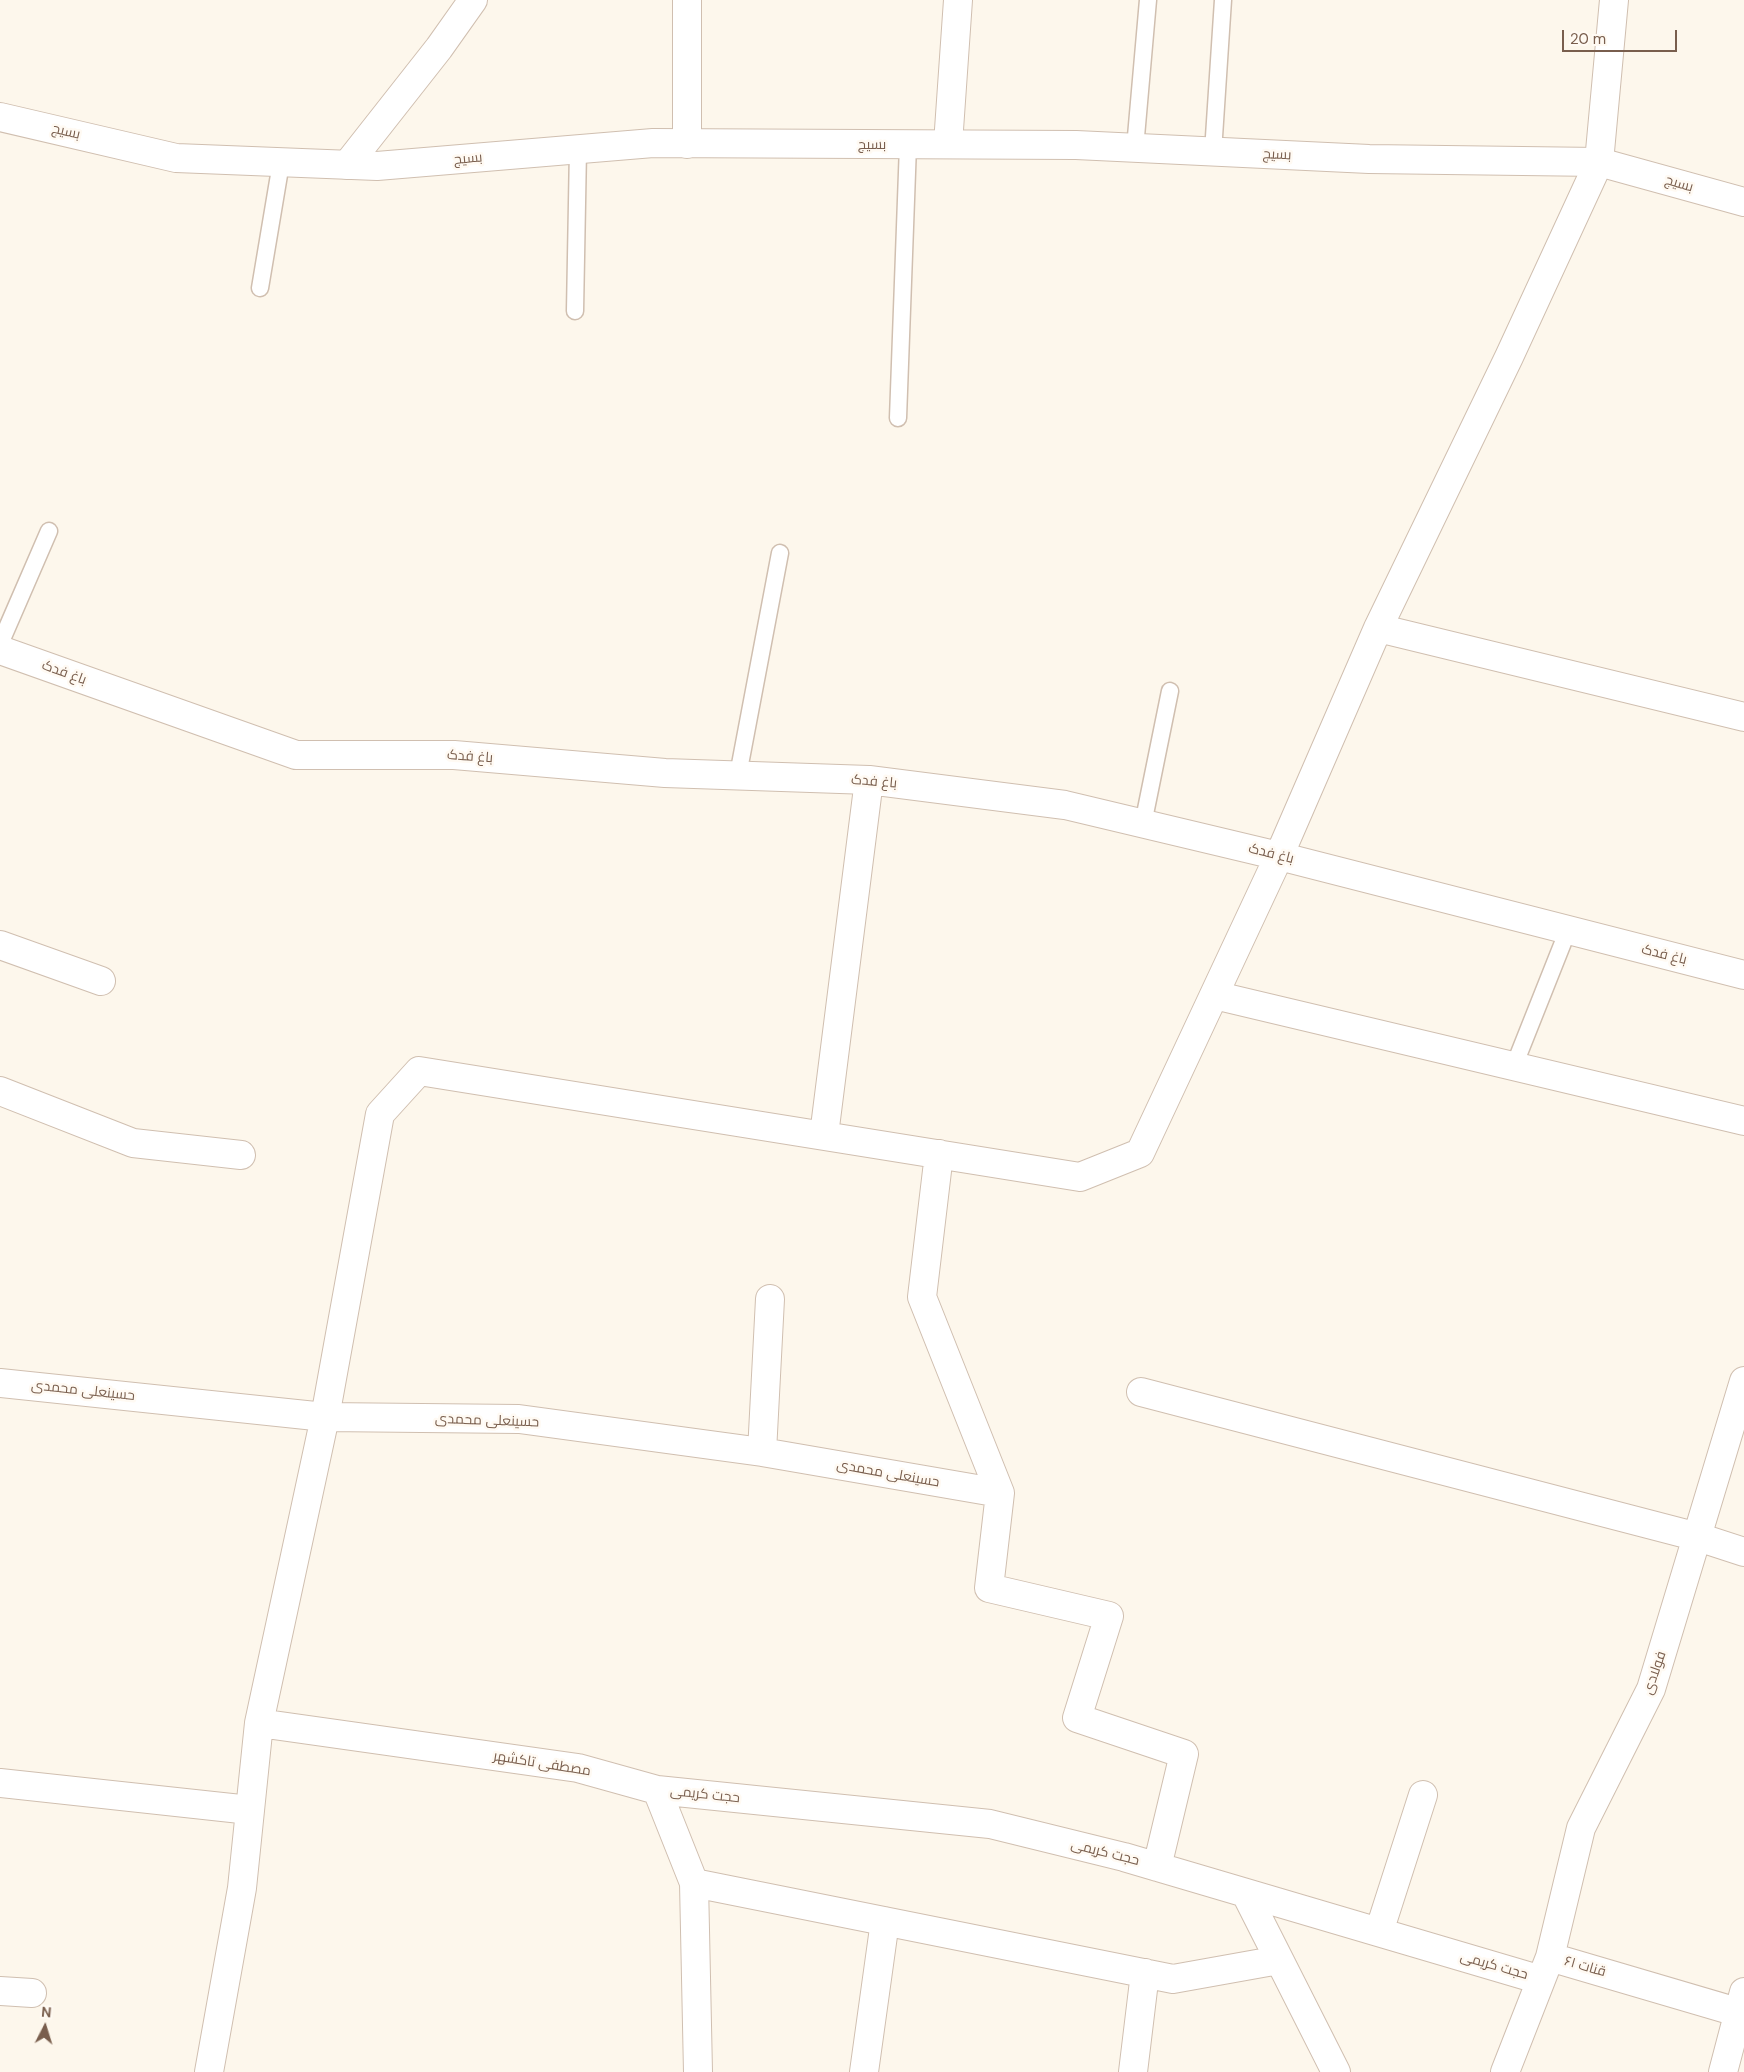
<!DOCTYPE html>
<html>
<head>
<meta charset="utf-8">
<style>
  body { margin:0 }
  #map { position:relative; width:1744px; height:2072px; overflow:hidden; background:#fdf7ec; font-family:"DM Sans",sans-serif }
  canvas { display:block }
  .north { position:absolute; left:20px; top:2002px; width:50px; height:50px; -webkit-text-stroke:4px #fffaf3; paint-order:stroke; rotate:5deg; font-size:14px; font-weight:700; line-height:20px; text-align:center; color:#795e4d }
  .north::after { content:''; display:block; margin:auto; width:18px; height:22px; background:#795e4d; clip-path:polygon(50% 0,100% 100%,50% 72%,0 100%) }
  .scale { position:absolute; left:1562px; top:30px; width:115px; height:22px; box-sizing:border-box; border:2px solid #795e4d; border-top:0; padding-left:6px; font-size:15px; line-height:18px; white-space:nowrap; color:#795e4d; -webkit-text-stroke:4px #fffaf3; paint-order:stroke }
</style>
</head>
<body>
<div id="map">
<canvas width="1744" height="2072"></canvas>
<div class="north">N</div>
<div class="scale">20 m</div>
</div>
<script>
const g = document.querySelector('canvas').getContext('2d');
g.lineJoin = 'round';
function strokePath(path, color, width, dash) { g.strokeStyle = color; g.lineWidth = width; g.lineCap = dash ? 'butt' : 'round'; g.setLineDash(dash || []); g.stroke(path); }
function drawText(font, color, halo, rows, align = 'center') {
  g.font = font + ' "DM Sans",Cairo,sans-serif'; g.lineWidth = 5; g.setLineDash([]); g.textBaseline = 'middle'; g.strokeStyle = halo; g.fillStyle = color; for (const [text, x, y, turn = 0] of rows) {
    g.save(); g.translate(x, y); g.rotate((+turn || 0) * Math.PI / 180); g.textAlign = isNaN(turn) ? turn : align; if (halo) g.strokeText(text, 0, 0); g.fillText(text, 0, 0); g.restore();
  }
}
const service = new Path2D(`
  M1135 148 1148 0
  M1213 152 1223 0
  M260 288 281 163
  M575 311 578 149
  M898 418 908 145
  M0 644 49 531
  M738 775 780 553
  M1143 824 1170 691
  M1514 1066 1568 930`);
const minor = new Path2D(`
  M687 0V144
  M948 144 958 0
  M347 165 439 48 473 0
  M1378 628 1744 717
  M0 650 296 755H454L665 773 869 780 1065 805 1279 856 1744 975
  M0 945 101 981
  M1214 995 1744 1121
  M0 1091 133 1143 241 1155
  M824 1135 869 780
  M939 1154 922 1297 1000 1493 989 1588 1109 1616 1077 1718 1184 1754 1157 1867
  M0 1383 325 1417 519 1419 762 1452 1000 1493
  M1141 1392 1698 1537 1744 1552
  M762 1452 770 1299
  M259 1723 578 1768 657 1790 694 1883 698 2072
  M0 1783 250 1810
  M657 1790 990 1824 1124 1857 1541 1980
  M694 1883 1173 1979 1279 1960
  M1246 1894 1336 2072
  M1379 1932 1423 1795
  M1550 1957 1581 1828 1651 1689 1744 1381
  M0 1991 32 1993
  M209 2072 242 1888 259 1723 325 1417 380 1114 419 1071 1080 1177 1140 1153 1279 856 1378 628 1509 357 1599 162 1614 0
  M864 2072 885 1921
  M1133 2072 1145 1973
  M1505 2072 1550 1957 1744 2014`);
const tertiary = new Path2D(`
  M0 117 176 158 377 166 653 143 1076 145 1369 159 1599 162 1744 202
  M1723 2072 1744 1992`);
strokePath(service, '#d0bfb0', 19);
strokePath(minor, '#d0bfb0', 30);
strokePath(tertiary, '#d0bfb0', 30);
strokePath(service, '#fff', 16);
strokePath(minor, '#fff', 28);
strokePath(tertiary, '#fff', 28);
drawText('14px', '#795e4d', '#fffaf3', [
  ["بسیج",66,132,13],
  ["بسیج",872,145],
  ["بسیج",1277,155,3],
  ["بسیج",468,159,-5],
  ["بسیج",1679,184,16],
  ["باغ فدک",64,673,20],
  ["باغ فدک",470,757,4],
  ["باغ فدک",874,782,5],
  ["باغ فدک",1271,854,14],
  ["باغ فدک",1664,955,14],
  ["حسینعلی محمدی",83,1391,6],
  ["حسینعلی محمدی",487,1421,2],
  ["حسینعلی محمدی",888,1474,10],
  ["فولادی",1655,1673,-71],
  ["مصطفی تاکشهر",542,1764,9],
  ["حجت کریمی",705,1795,6],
  ["حجت کریمی",1105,1853,14],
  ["حجت کریمی",1494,1966,16],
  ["قنات ۶۱",1585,1967,16]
]);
</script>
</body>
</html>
